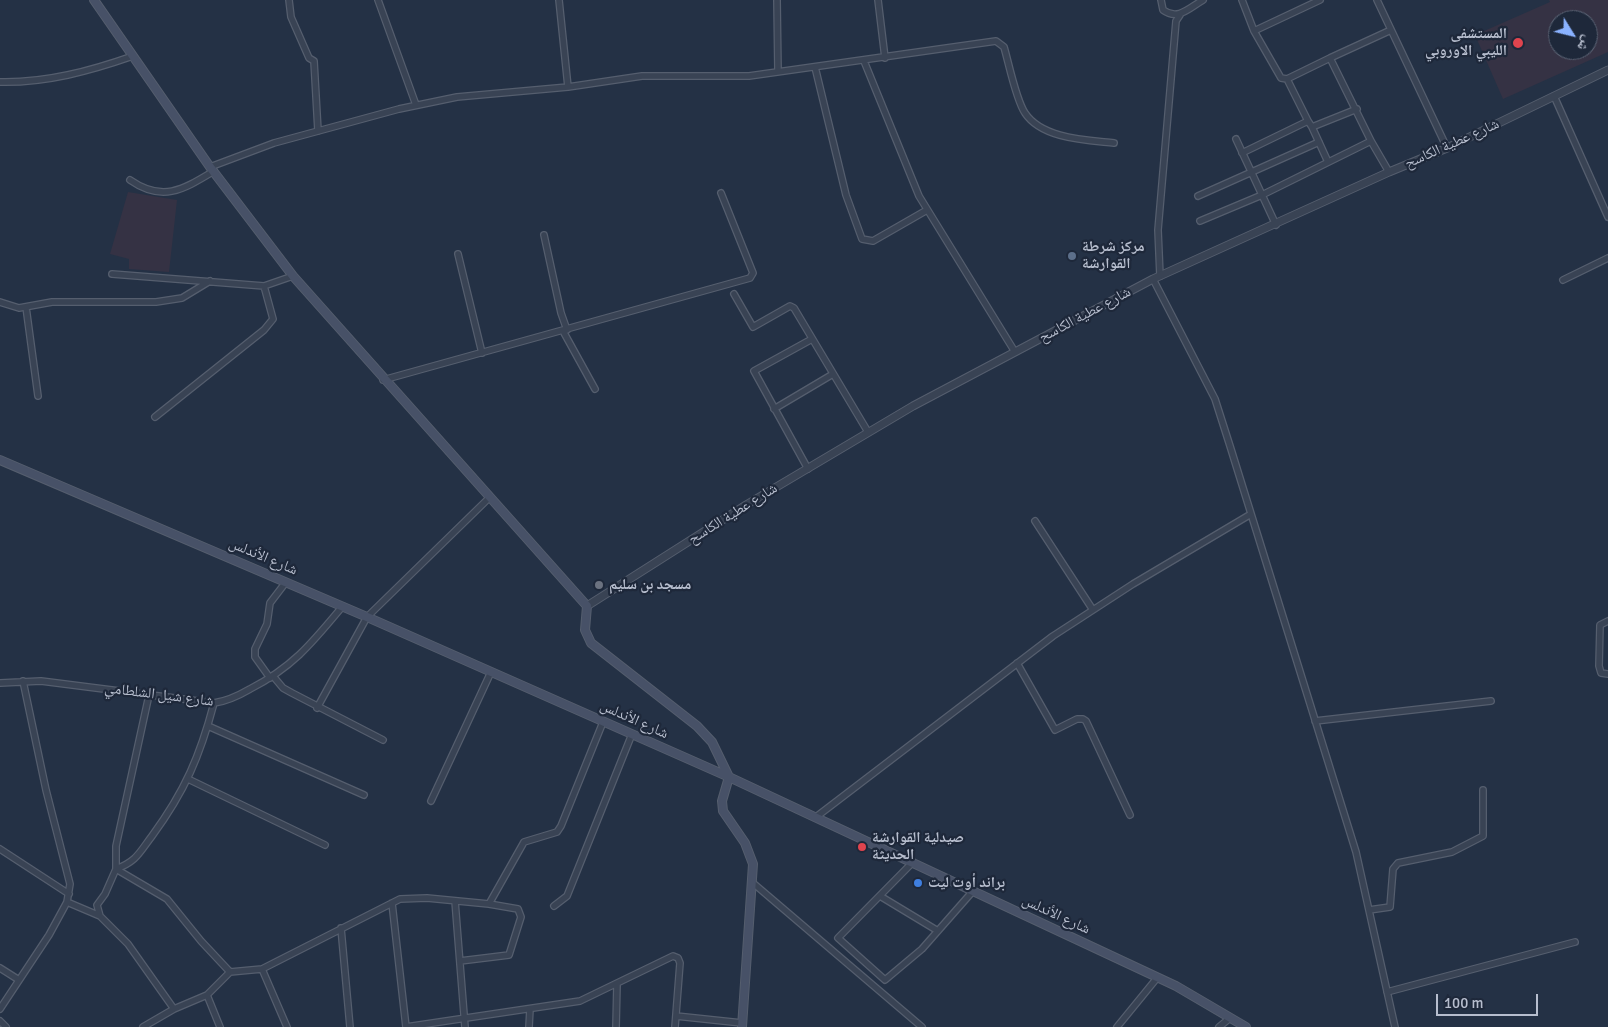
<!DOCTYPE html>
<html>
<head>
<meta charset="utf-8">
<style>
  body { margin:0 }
  #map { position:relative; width:1608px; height:1027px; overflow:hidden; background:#243145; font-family:Signika,"Noto Naskh Arabic",sans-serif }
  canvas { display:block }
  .north { position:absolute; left:1548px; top:10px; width:50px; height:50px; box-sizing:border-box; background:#1e283a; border:1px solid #5b6475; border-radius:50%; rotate:126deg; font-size:14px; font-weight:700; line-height:20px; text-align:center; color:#b7bece }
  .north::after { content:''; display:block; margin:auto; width:18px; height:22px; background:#8ab2ff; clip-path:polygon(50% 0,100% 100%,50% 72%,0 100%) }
  .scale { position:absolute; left:1436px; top:994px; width:102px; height:22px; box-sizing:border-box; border:2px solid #b7bece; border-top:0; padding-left:6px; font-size:15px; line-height:18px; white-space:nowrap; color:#b7bece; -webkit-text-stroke:4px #1e283a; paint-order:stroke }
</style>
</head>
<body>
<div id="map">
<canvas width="1608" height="1027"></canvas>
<div class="north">ش</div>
<div class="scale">100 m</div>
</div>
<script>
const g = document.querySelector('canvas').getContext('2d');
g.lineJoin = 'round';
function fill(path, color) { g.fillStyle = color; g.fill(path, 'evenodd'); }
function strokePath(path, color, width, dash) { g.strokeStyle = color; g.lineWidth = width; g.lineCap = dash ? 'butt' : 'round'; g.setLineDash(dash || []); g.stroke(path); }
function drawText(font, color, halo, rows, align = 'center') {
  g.font = font + ' Signika,"Noto Naskh Arabic",sans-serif'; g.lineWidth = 4.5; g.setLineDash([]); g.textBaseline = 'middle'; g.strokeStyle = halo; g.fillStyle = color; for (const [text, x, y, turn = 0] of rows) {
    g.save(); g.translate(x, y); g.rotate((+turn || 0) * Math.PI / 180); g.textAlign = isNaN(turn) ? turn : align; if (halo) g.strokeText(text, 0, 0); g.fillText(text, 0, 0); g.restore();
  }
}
fill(new Path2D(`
  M1549 0H1608V52L1503 99 1475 35 1550 2ZM1558 20H1588V50H1558Z
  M128 192 177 200 169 272 129 269V259L110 254Z`), '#353244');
const minor = new Path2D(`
  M289 0 291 17 309 58 314 61 318 131
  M378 0 416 105
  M559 0 568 87
  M777 0 778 71
  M878 0 885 58
  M1161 0 1163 10C1178 21 1189 8 1203 0
  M1242 0 1254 31 1281 78 1287 79 1330 58
  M1377 0 1447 148
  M1254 31 1320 0
  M864 61 919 196 1015 352
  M815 67 846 195 862 239 873 241 927 210
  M1287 79 1308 121
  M0 82C46 83 90 71 133 56
  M1554 96 1608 217
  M1312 127 1328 162
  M1236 139 1276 225
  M1242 153 1308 121 1312 127 1357 109
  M210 167 274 143 399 109 457 97 568 87 642 76H749L996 41 1004 47C1009 64 1016 100 1025 113 1042 139 1087 140 1114 143
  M1389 172 1371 141 1330 58 1391 30
  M130 180C163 203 184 189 214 171
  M1198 196 1319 142
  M1200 221 1262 195 1371 141
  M544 235 561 313 567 330
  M458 254 482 353
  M112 274 264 286 293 276
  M1160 276 1158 230 1176 21 1180 15
  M1153 279 1215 399 1230 446 1356 852 1395 1027
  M1563 280 1608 258
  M734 294 753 327 790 306 794 308 868 432
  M0 302 19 308 52 302H156L182 298 210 281
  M26 307 38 396
  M563 331 595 389
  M383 380 750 278 753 273 721 193
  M774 409 833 374
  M155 417 264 330 273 319 264 286
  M808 469 754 371 812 339
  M1035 521 1093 610
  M1608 621 1600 625 1599 666 1601 673 1608 674
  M1017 663 1055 730 1077 719H1083L1086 721 1130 815
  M273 676 283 688 292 693 383 740
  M270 678 255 657V649L267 624 270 603 286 582
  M0 683 41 681 214 703C228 701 238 696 250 689 293 667 312 643 342 607
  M317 708 367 617 489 498
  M1315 721 1491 701
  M208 726 364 795
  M188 779 325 845
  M431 801 491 672
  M816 817 1053 636 1133 584 1251 514
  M0 849 69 894
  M913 862 838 938 885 980 922 949 973 891
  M116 869C137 861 139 853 152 836 185 791 200 756 214 703
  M116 869 167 899 201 941 230 972
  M753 883 922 1027
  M880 896 938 931
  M455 901 465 1027
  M67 902 100 916 128 944 174 1009
  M392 903 406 1027
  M489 904 524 842 557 832 561 826 603 722
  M554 906 567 896 632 734
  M1369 910 1390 907 1393 869 1398 863 1452 852 1483 836V790
  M100 916 97 905 105 894 116 869V846L149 695
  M341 928 350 1027
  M0 968 19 980
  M262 969 287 1027
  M1387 992 1575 942
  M207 995 220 1027
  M0 1009 49 935 67 902 70 884 46 790 23 681
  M676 1016 742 1023
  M0 1021 6 1027
  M143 1027 174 1009 207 995 230 972 262 969 400 899 427 898 489 904 518 909 521 917 509 955 460 961
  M406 1027 580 1001 673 956 678 958 680 963 675 1027
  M529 1027 530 1009
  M616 1027 617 984
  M1117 1027 1157 978
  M1219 1027 1230 1018`);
const tertiary = new Path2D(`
  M587 606 746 505 913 406 1153 279 1389 172 1447 148 1608 70`);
const secondary = new Path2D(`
  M94 0 210 167 293 276 587 606 585 630 591 643 697 726 712 742 729 777 722 801 723 811 745 843 753 864 742 1027
  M0 460 367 617 729 777 1176 986 1246 1027`);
strokePath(minor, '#555e6e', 8);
strokePath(tertiary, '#555e6e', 9);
strokePath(secondary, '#555e6e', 10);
strokePath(minor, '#394354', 5.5);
strokePath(tertiary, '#394354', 7);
strokePath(secondary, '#475167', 8);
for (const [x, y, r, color] of [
  [1518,43,6,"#e0444e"],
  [1072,256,5,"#5c6f8a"],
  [599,585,5,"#6b7280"],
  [862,847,5,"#e0444e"],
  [918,883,5,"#3f7fe0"]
]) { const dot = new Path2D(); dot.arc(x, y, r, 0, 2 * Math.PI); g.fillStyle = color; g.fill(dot); strokePath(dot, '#1e283a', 2); }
drawText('bold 15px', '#b7bece', '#1e283a', [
  ["المستشفی",1507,34,"right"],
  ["الليبي الاوروبي",1507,51,"right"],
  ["مركز شرطة",1082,247],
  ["القوارشة",1082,264],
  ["مسجد بن سليم",609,585],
  ["صيدلية القوارشة",872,838],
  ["الحديثة",872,855],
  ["براند أوت ليت",928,883]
], 'left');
drawText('15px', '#b7bece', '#1e283a', [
  ["شارع عطية الكاسح",1452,144,-24],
  ["شارع عطية الكاسح",1085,315,-28],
  ["شارع عطية الكاسح",733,514,-32],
  ["شارع الأندلس",263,557,23],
  ["شارع شيل الشلطامي",159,695,7],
  ["شارع الأندلس",634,720,24],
  ["شارع الأندلس",1056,915,25]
]);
</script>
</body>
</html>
